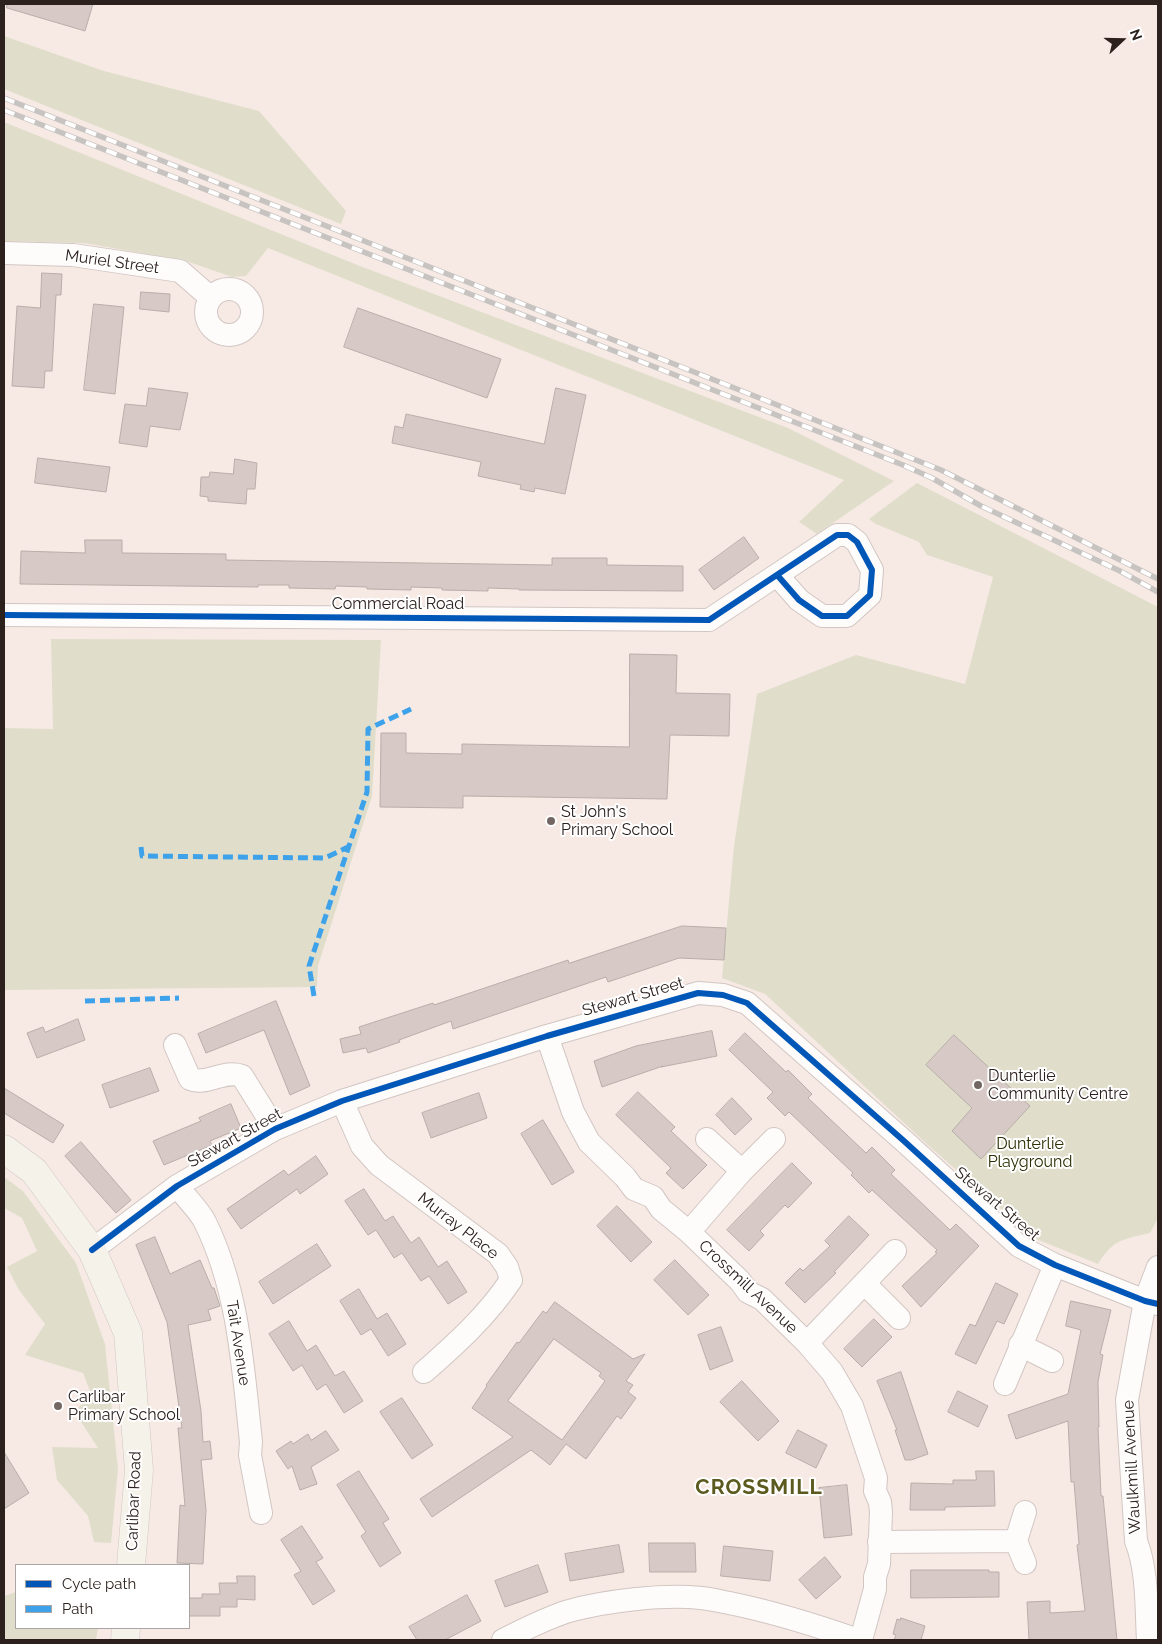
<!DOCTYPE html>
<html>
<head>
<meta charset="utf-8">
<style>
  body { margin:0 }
  #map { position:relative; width:1162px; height:1644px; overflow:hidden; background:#f7eae5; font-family:Raleway,sans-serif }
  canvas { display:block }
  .frame { position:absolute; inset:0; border:5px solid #2c211d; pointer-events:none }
  .legend { position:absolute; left:15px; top:1564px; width:175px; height:65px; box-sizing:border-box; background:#fff; border:1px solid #aba6a5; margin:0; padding:6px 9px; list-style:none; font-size:15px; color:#2c211d }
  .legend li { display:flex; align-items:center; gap:10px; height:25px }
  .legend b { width:25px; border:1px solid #aba6a5 }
  .north { position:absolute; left:1097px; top:15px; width:50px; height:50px; -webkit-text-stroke:4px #fff; paint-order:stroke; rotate:69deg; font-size:14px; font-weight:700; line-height:20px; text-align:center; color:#2c211d }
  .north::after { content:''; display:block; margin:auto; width:18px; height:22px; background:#2c211d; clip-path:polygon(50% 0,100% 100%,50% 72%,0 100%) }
</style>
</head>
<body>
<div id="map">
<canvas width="1162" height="1644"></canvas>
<div class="frame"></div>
<ul class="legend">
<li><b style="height:6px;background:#0057b8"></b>Cycle path</li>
<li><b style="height:6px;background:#3ea2ea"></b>Path</li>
</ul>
<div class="north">N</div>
</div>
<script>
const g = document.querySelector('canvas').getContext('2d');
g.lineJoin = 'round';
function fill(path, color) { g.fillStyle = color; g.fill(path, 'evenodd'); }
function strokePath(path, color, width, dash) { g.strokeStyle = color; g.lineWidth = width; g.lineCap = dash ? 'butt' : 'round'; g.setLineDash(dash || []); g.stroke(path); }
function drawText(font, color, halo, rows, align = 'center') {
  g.font = font + ' Raleway,sans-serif'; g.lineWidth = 4; g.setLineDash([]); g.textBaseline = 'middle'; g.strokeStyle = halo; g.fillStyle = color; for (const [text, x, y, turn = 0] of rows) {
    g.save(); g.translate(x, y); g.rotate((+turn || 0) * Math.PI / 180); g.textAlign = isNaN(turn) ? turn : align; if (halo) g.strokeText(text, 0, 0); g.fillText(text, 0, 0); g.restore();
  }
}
fill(new Path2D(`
  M4 36 104 71 259 111 346 211 341 224 4 89Z
  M4 122 360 266 788 428 894 481 817 534 799 522 844 480 268 248 246 276 232 277 186 261 84 243 4 241Z
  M917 483 1158 607V1218L1150 1233C1121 1240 1114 1239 1098 1264L1036 1239 930 1147 765 994 722 978 734 846 757 694 856 655 965 684 993 577 927 555 919 542 876 524 869 519Z
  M51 639 381 640 372 796 318 966 317 987 4 990V728L53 729Z
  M4 1177 23 1191 76 1263 105 1344 118 1469 111 1543 94 1542 88 1516 57 1480 52 1447 98 1448 74 1411 92 1396 83 1373 25 1355 45 1324 19 1290 7 1267 37 1251 22 1218 4 1208Z
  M16 1592V1628H98L96 1640H4V1596Z`), '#e0decb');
const building = new Path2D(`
  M7 4H93L85 31 7 8Z
  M42 273 62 274 61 295H56L52 371H45L44 388 12 386 17 306 40 308Z
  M141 292 170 294 169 312 140 309Z
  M94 304 124 307 115 394 84 390Z
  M358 308 501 359 487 398 344 347Z
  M149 388 188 393 180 430 150 426 147 447 119 443 125 404 146 406Z
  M556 388 586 395 565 494 535 488 534 492 520 489 521 485 478 476 481 462 392 443 395 426 403 428 406 414 544 444Z
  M38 458 110 467 106 492 35 483Z
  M235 459 257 463 255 489H247L246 504 208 501V497L200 496 201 477H209L210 472 233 474Z
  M744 537 759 558 714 590 699 570Z
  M85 540H122V553L226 554V560L552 565V558H607V565L683 566V591L519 590V589L488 588V591L442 590V588L411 587V590L367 589V587L336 586 335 589 289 588V585H258V587L20 584 21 551 85 553Z
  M630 654 677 655 676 693 730 694 729 736 670 735 667 799 463 796V808L380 807 381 733H406V753L462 754V744L629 747Z
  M682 926 726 928 724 960 679 958 608 982 606 977 453 1029 451 1021 399 1040 400 1042 368 1053 366 1048 343 1053 340 1039 361 1034 359 1027 433 1003 434 1005 568 960 569 963Z
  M276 1001 310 1086 290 1095 264 1030 206 1053 198 1034Z
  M78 1019 85 1040 37 1058 27 1033 43 1027 45 1032Z
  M712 1031 717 1056 661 1067 663 1066 602 1087 594 1061 636 1046Z
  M745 1033 786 1072 788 1070 812 1094 808 1098 866 1153 872 1147 895 1170 891 1174 950 1230 956 1224 979 1246 921 1307 902 1286 937 1253 935 1252 937 1250 872 1190 869 1193 851 1175 853 1173 789 1112 785 1116 767 1098 773 1092 729 1050Z
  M954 1035 1030 1106 981 1159 952 1131 972 1108 926 1065Z
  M150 1068 159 1091 110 1108 102 1085Z
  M4 1088 64 1125 53 1143 4 1113Z
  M638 1092 675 1127 671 1131 707 1165 683 1189 666 1173 671 1168 616 1115Z
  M479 1093 487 1118 431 1138 422 1113Z
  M732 1098 752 1119 735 1135 716 1115Z
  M231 1104 241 1128 210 1141 212 1145 164 1165 153 1141 201 1121 199 1118Z
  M543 1120 574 1172 552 1185 521 1134Z
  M81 1142 131 1200 116 1213 65 1156Z
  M316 1156 328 1174 300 1194 297 1189 241 1229 227 1209 284 1170 288 1175Z
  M792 1163 812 1183 788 1208 785 1205 760 1231 764 1235 749 1251 727 1230Z
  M364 1189 385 1221 393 1216 411 1243 419 1237 438 1267 447 1261 467 1292 448 1304 429 1276 421 1281 402 1253 394 1258 376 1230 368 1235 345 1201Z
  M617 1206 652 1242 631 1262 597 1226Z
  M849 1216 869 1235 834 1272 836 1273 805 1303 785 1283 800 1268 803 1271 830 1246 825 1241Z
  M155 1237 170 1274 200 1260 212 1288H214L220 1306 208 1310 211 1320 188 1325 201 1411 203 1442 210 1441 212 1459 201 1460 206 1510 203 1564 177 1563 180 1505 185 1506 178 1428H182L167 1322 136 1245Z
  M317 1244 331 1266 273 1304 259 1282Z
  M675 1260 709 1295 688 1315 654 1280Z
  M996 1283 1018 1294 1004 1324 997 1321 976 1364 955 1354 970 1324 975 1326Z
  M359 1289 377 1319 387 1313 406 1344 388 1356 371 1329 361 1335 340 1301Z
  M1071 1301 1111 1310 1100 1354 1103 1355 1098 1382 1099 1427H1098L1101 1496H1103L1117 1640H1029L1027 1602 1050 1601V1613L1085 1611 1077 1545 1079 1544 1074 1482H1071L1068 1421 1016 1439 1008 1415 1068 1394 1081 1330 1066 1326Z
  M555 1302 633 1359 645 1354 626 1381 633 1385 628 1392 636 1398 621 1419 617 1416 586 1459 566 1444 550 1465 531 1450 432 1517 420 1499 513 1437 472 1408 487 1386 486 1385 517 1342 519 1343 543 1311 546 1313ZM554 1339 601 1373 599 1376 605 1381 562 1440 508 1401Z
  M874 1319 892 1337 862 1367 844 1349Z
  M289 1321 307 1351 316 1345 335 1376 344 1371 363 1401 344 1413 326 1384 317 1390 302 1365 293 1371 269 1334Z
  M721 1327 733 1361 710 1370 698 1335Z
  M901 1372 928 1454 911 1460H905L895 1430H897L877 1381Z
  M742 1381 779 1421 758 1441 720 1402Z
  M958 1391 988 1406 978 1427 948 1412Z
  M402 1398 433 1445 412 1459 380 1412Z
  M798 1430 827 1445 816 1468 786 1453Z
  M326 1431 339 1450 311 1467 317 1484 300 1490 292 1466 288 1469 276 1451 291 1441 293 1444 308 1434 311 1440Z
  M4 1452 29 1493 4 1509Z
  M359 1471 389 1519 383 1523 401 1553 380 1567 361 1536 366 1532 337 1485Z
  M976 1471H994L995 1506 945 1507V1510H910L911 1483 953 1484V1480H976Z
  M847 1485 852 1535 824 1538 819 1488Z
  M302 1526 323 1558 316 1562 335 1591 313 1605 294 1575 301 1571 281 1540Z
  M649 1543H695L696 1572H650Z
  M619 1545 624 1572 570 1581 565 1554Z
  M724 1546 773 1551 770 1581 721 1576Z
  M825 1557 841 1577 816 1599 799 1580Z
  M538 1565 548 1592 505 1607 495 1581Z
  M911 1570H989V1572H999V1597L911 1598Z
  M237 1576H255V1600L237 1599V1607H220V1616H189V1598H202V1594H220L219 1583H237Z
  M467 1595 481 1621 445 1640H417L409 1627Z
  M901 1618 925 1626 921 1640H894L896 1635 893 1634 897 1619 900 1620Z`);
fill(building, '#d7c9c5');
strokePath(building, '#b8aea9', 1);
const street = new Path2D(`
  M4 253 73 255 180 271 211 298
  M206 312a23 23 0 1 1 46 0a23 23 0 1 1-46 0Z
  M4 615 709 620 837 535H848L857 542 872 570 870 595 847 616H822L799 600 778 576
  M547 1036 573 1112 589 1142 625 1177 634 1189 653 1197 661 1209 689 1232 740 1281 748 1292 762 1299 807 1343 832 1372 852 1406 876 1478 875 1491 880 1502 881 1512 879 1564 875 1577V1589L861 1640
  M175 1045 190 1079C206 1086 224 1069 242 1076L275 1129
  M342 1101 362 1146 379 1165 498 1254 507 1267 511 1280C487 1316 456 1344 424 1372
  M707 1139 742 1171
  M177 1186C186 1198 199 1210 205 1222 239 1291 243 1368 251 1442L250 1455 261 1513
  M689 1232 742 1171 774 1139
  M92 1250 177 1186 275 1129 342 1101 547 1036 698 993 723 995 747 1003 904 1141 1019 1246 1055 1265 1145 1301 1158 1304
  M865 1284 899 1318
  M807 1343 895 1251
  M1020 1345 1052 1361
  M1005 1384 1055 1265
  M1025 1512 1016 1541 1025 1563
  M879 1542 1016 1541
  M503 1640C525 1629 546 1618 569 1611 605 1601 663 1594 701 1598 712 1599 723 1602 734 1604 777 1613 818 1626 858 1640
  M1148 1640C1146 1608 1148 1572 1136 1541L1127 1400 1145 1301 1158 1267`);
const secondary = new Path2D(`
  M4 1149 34 1171 92 1250 128 1333 139 1470 131 1565
  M125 1640 126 1628`);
strokePath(street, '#d1c6c2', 24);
strokePath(secondary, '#d1c6c2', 29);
strokePath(street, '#fefcfb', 22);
strokePath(secondary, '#f5f2ea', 28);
const rail = new Path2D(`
  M4 98 941 470 1158 579
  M4 110 903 465 932 478 981 506 1120 571 1158 592`);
strokePath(rail, '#c6c3c1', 5.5);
strokePath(rail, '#fff', 4, [11]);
strokePath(new Path2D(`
  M141 847 142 856 325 858 348 847
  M314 996 309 966 367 792 368 729 411 709
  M85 1001 179 998`), '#3ea2ea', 5, [10, 5]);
strokePath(new Path2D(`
  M4 615 709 620 837 535H848L857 542 872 570 870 595 847 616H822L799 600 778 576
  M92 1250 177 1186 275 1129 342 1101 547 1036 698 993 723 995 747 1003 904 1141 1019 1246 1055 1265 1145 1301 1158 1304`), '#0057b8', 6);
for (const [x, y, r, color] of [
  [551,821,5,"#736763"],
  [978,1085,5,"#736763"],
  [58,1406,5,"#736763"]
]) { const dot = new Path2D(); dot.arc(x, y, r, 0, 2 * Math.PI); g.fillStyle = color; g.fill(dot); strokePath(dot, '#fff', 2); }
drawText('16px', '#2c211d', '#fff', [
  ["Muriel Street",112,262,8],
  ["Commercial Road",398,604],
  ["Stewart Street",633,997,-16],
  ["Stewart Street",235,1138,-29],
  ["Stewart Street",997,1204,40],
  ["Murray Place",458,1226,38],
  ["Crossmill Avenue",748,1287,43],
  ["Tait Avenue",238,1343,81],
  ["Waulkmill Avenue",1132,1467,-93],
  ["Carlibar Road",134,1501,-88]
]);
drawText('16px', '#2c211d', '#fff', [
  ["St John's",561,812],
  ["Primary School",561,830],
  ["Dunterlie",988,1076],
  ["Community Centre",988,1094],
  ["Carlibar",68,1397],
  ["Primary School",68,1415]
], 'left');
drawText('16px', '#2b2f01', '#fff', [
  ["Dunterlie",1030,1144],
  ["Playground",1030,1162]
]);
g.letterSpacing = '1px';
drawText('bold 21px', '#5c5a1e', '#fff', [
  ["CROSSMILL",759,1488]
]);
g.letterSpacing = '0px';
</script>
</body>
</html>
